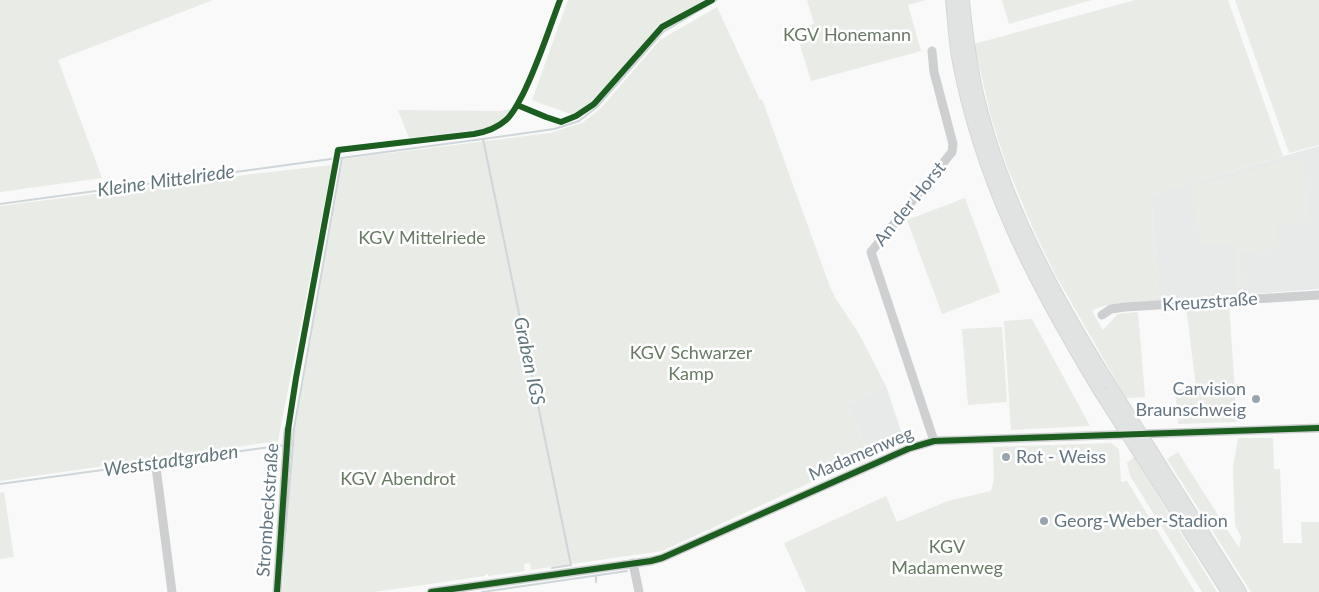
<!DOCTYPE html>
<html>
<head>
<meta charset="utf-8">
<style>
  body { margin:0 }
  canvas { display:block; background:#f9f9f9 }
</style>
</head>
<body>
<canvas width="1319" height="592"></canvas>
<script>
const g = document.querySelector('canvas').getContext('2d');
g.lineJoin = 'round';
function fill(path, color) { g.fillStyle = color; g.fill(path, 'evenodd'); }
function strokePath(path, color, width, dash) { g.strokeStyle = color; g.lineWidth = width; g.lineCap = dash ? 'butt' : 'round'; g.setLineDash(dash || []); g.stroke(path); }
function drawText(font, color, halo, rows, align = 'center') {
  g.font = font + ' Lato,sans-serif'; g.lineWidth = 5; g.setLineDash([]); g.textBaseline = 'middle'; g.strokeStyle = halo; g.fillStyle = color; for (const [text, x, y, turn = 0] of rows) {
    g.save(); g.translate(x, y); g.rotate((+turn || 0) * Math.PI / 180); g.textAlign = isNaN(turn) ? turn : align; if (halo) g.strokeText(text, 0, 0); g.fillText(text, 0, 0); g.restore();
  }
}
fill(new Path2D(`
  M1319 146V289L1159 301 1151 194Z
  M886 386 904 440 870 455 847 405Z`), '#e8e9e9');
fill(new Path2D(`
  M0 0H213L58 60 102 178 0 192Z
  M568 0H707L660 25 592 102 573 115 532 100Z
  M807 0H926L908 5 921 51 811 81 795 29 814 24Z
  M1002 0H1092L1009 24Z
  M1135 0H1228L1283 156 1151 194 1159 301C1141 302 1107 301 1092 311L1103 330 1118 314 1138 312 1145 397 1126 398 1055 274 1034 231 1006 164 991 117 974 44Z
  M1235 0H1319V145L1289 153Z
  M717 7 760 100 762 99 830 287 836 299 859 334 886 386 847 405 870 455 662 551 531 570 530 563 524 564 525 571 488 576V574H485V576L374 592H282L295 430 343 159 550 133 582 123 600 109 660 40Z
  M509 109 511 110 504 118 489 127 477 130 409 138 398 110 501 111Z
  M1301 159 1305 161 1309 222 1277 225 1279 249 1241 252 1243 295H1237L1234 244 1200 246 1191 187 1289 160Z
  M332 165 278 441 0 481V206L253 174Z
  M965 198 1000 292 942 314 907 220Z
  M1229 303 1237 422 1178 424 1175 390 1196 386 1186 307Z
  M1032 319 1090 426 1011 430 1004 321Z
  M1002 327 1007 402 968 405 962 329Z
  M1238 438H1273L1274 469H1280L1283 543H1302L1301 522H1319V592H1251L1167 459 1178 452 1239 548 1241 537 1235 525 1233 468Z
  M1111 443 1119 449 1121 482 1127 481 1195 592H806L784 543 886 496 897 522 948 501 991 491 994 479 993 447Z
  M1134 457 1217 592H1202L1130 476 1127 463Z
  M4 492 14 557 0 559V493Z`), '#e8ebe6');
strokePath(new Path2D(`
  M483 139 571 565 552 568
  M341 158 505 136 554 129 579 121 597 107 663 32 717 0
  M0 204 331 159
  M290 445 293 444 294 429 342 158
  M0 484 285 445
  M283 562 293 445
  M596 576V582
  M482 592 627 571`), '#ced6d9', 2);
const highway = new Path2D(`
  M952 0C954 19 955 38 958 57 981 181 1035 284 1100 391
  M963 0C966 32 970 63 977 94 1002 201 1055 298 1113 390
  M1162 468 1240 592
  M1151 471 1228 592`);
strokePath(highway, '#d5d6d6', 14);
strokePath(new Path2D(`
  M932 51 934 72 953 144 952 152 871 252 934 441
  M1102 315 1111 309 1125 307 1319 295
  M156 467 172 592
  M633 563 639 592
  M277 592 288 430
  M431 592 651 561 662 558 910 448 934 441 1319 428`), '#cecfd0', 9);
strokePath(highway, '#e1e2e2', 12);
const highwayBridge = new Path2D(`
  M1113 390 1162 468
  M1100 391 1151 471`);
strokePath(highwayBridge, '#d5d6d6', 14, []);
strokePath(highwayBridge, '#e1e2e2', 12);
strokePath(new Path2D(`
  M517 105 546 117 561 122 576 116 594 104 662 27 712 0
  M277 592 288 430 296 378 338 150 474 134C486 132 497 128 506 120 514 113 518 103 523 94 538 64 548 32 560 0
  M431 592 651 561 662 558 910 448 934 441 1319 428`), '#1b5e20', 6);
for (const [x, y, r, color] of [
  [1256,399,5,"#99a4ac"],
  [1006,457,5,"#99a4ac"],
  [1044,521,5,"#99a4ac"]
]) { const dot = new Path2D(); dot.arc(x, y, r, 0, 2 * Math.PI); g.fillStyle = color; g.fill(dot); strokePath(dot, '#fff', 2); }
drawText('18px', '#687a64', '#fff', [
  ["KGV Honemann",847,35],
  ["KGV Mittelriede",422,238],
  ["KGV Schwarzer",691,353],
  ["Kamp",691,374],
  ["KGV Abendrot",398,479],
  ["KGV",947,547],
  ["Madamenweg",947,568]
]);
drawText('18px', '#657683', '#fff', [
  ["An der Horst",910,204,-51],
  ["Kreuzstraße",1210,302,-4],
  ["Madamenweg",861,454,-23],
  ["Strombeckstraße",268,510,-86]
]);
drawText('18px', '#657683', '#fff', [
  ["Carvision",1246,389,"right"],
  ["Braunschweig",1246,410,"right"],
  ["Rot - Weiss",1016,457],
  ["Georg-Weber-Stadion",1054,521]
], 'left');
drawText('italic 19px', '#60757c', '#fff', [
  ["Kleine Mittelriede",166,181,-8],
  ["Graben IGS",529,361,78],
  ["Weststadtgraben",171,461,-8]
]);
</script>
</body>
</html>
